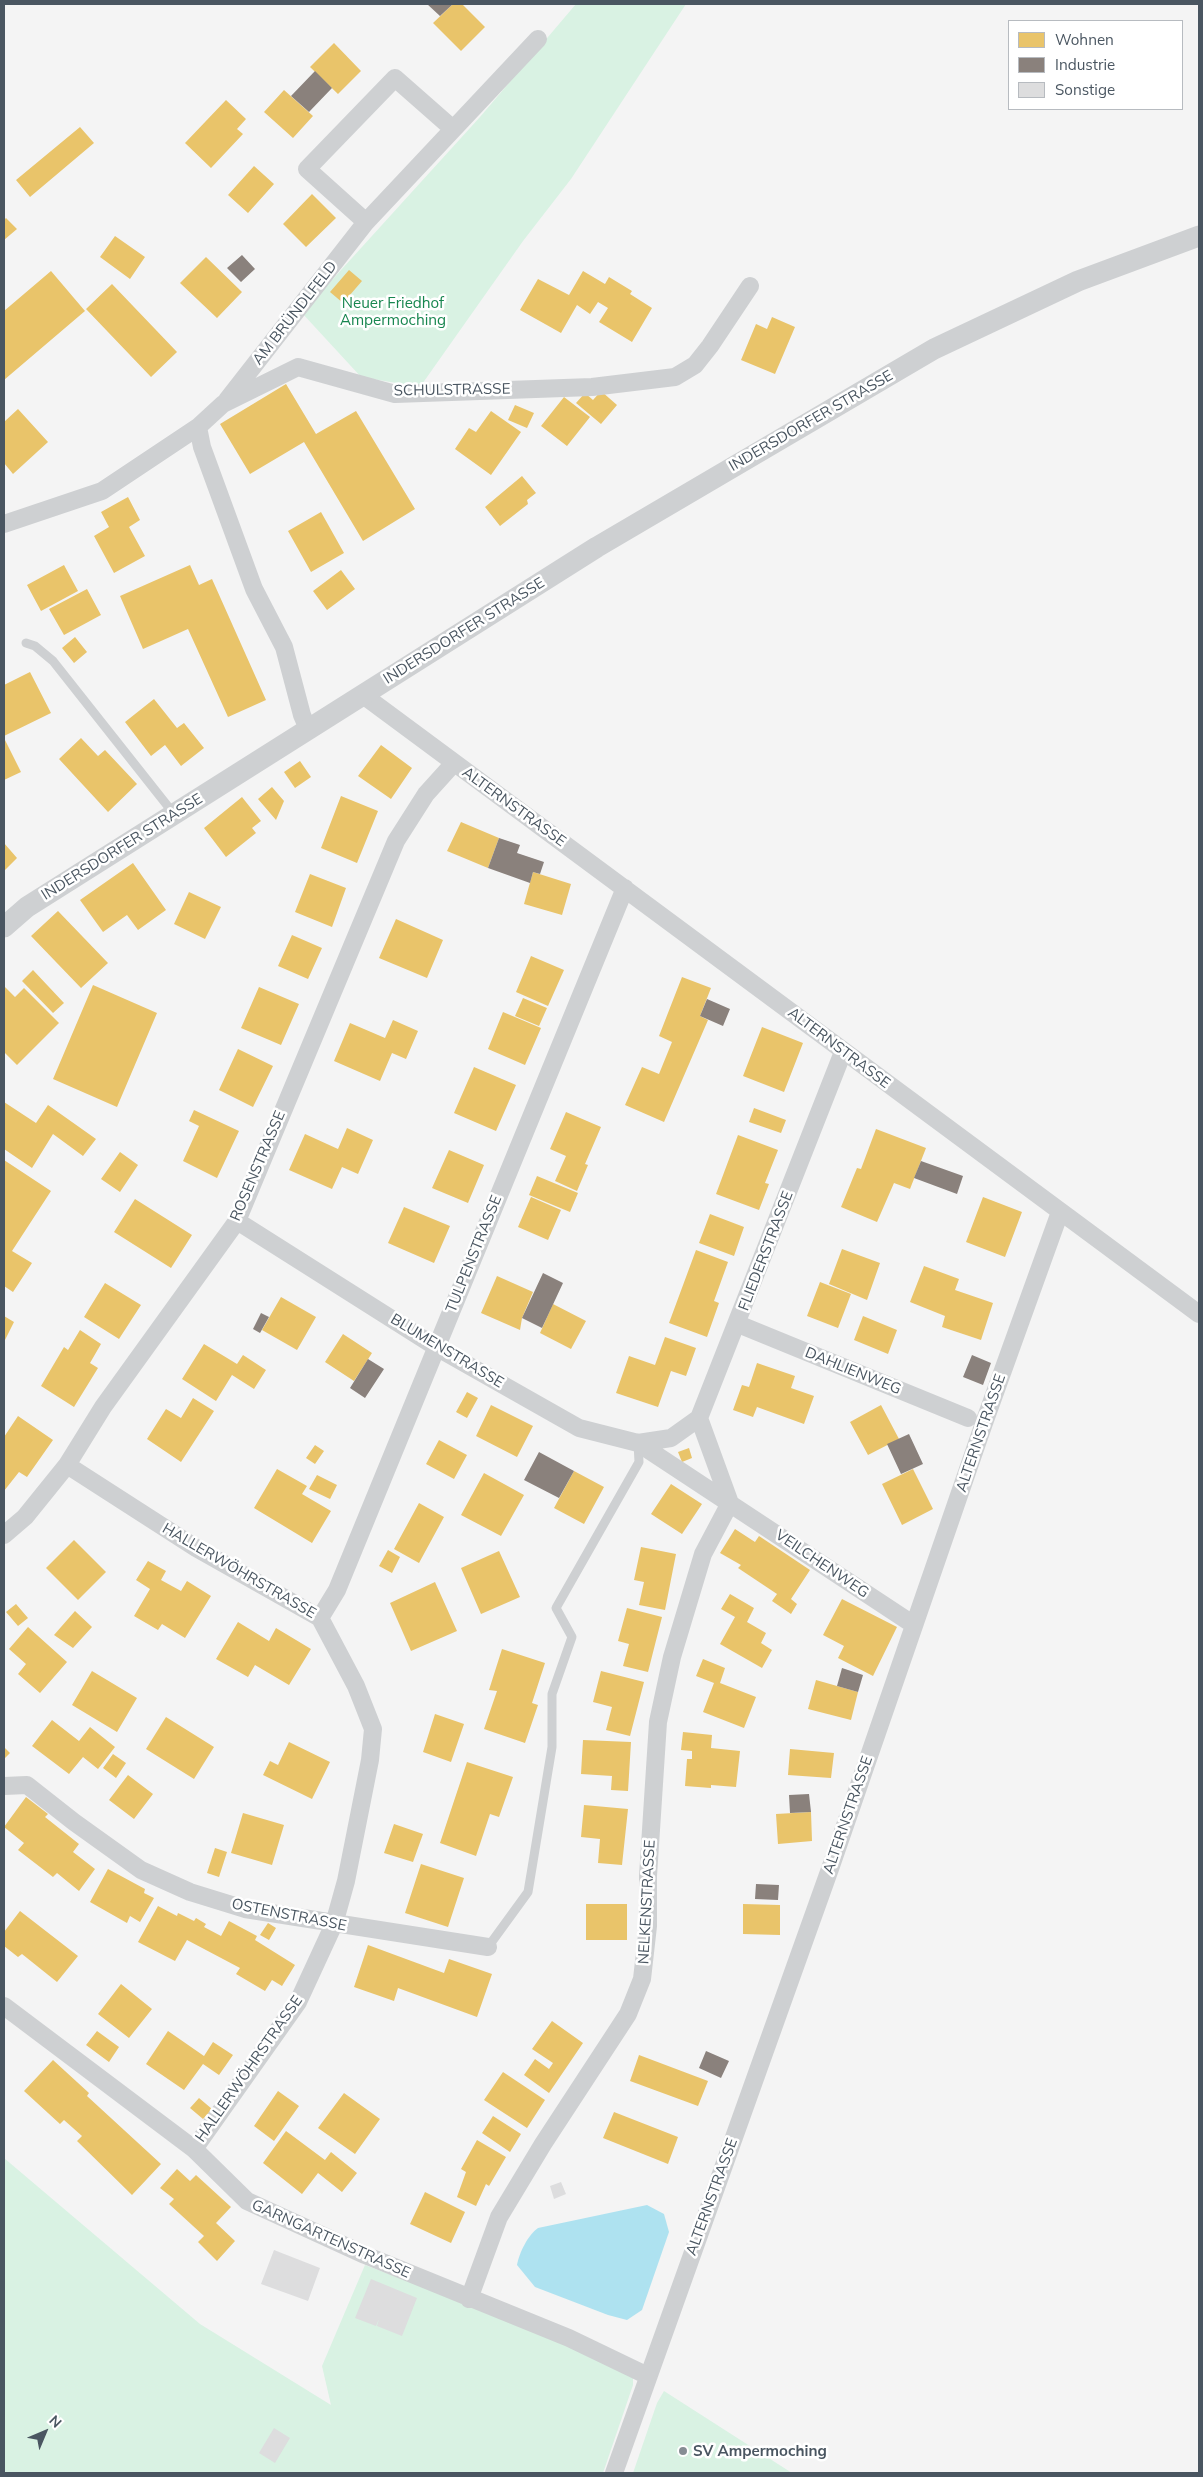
<!DOCTYPE html>
<html>
<head>
<meta charset="utf-8">
<style>
  body { margin:0 }
  #map { position:relative; width:1203px; height:2477px; overflow:hidden; background:#f4f4f4; font-family:Mulish,sans-serif }
  canvas { display:block }
  .frame { position:absolute; inset:0; border:5px solid #4a5661; pointer-events:none }
  .legend { position:absolute; left:1008px; top:20px; width:175px; height:90px; box-sizing:border-box; background:#fff; border:1px solid #b7bbc0; margin:0; padding:6px 9px; list-style:none; font-size:15px; color:#4a5661 }
  .legend li { display:flex; align-items:center; gap:10px; height:25px }
  .legend b { width:25px; border:1px solid #b7bbc0 }
  .north { position:absolute; left:20px; top:2407px; width:50px; height:50px; -webkit-text-stroke:4px #fff; paint-order:stroke; rotate:45deg; font-size:14px; font-weight:700; line-height:20px; text-align:center; color:#4a5661 }
  .north::after { content:''; display:block; margin:auto; width:18px; height:22px; background:#4a5661; clip-path:polygon(50% 0,100% 100%,50% 72%,0 100%) }
</style>
</head>
<body>
<div id="map">
<canvas width="1203" height="2477"></canvas>
<div class="frame"></div>
<ul class="legend">
<li><b style="height:14px;background:#e9c46a"></b>Wohnen</li>
<li><b style="height:14px;background:#8a817c"></b>Industrie</li>
<li><b style="height:14px;background:#ddddde"></b>Sonstige</li>
</ul>
<div class="north">N</div>
</div>
<script>
const g = document.querySelector('canvas').getContext('2d');
g.lineJoin = 'round';
function fill(path, color) { g.fillStyle = color; g.fill(path, 'evenodd'); }
function strokePath(path, color, width, dash) { g.strokeStyle = color; g.lineWidth = width; g.lineCap = dash ? 'butt' : 'round'; g.setLineDash(dash || []); g.stroke(path); }
function drawText(font, color, halo, rows, align = 'center') {
  g.font = font + ' Mulish,sans-serif'; g.lineWidth = 5; g.setLineDash([]); g.textBaseline = 'middle'; g.strokeStyle = halo; g.fillStyle = color; for (const [text, x, y, turn = 0] of rows) {
    g.save(); g.translate(x, y); g.rotate((+turn || 0) * Math.PI / 180); g.textAlign = isNaN(turn) ? turn : align; if (halo) g.strokeText(text, 0, 0); g.fillText(text, 0, 0); g.restore();
  }
}
fill(new Path2D(`
  M576 4H686L571 179 523 241 420 387 361 377 302 313 480 117Z
  M4 2158 200 2324 331 2405 322 2366 365 2265 513 2321 633 2377V2385L603 2473H4Z
  M664 2391 792 2473H633L657 2403Z`), '#d9f2e3');
fill(new Path2D(`
  M647 2205 664 2214 669 2232 642 2310 627 2320 608 2315 535 2287 517 2265C519 2253 528 2235 538 2228Z`), '#aee2f0');
fill(new Path2D(`
  M453 4H462L485 27 461 51 433 23Z
  M334 43 361 71 338 94 310 67Z
  M284 90 313 116 293 138 264 112Z
  M226 100 246 119 237 129 243 134 211 168 185 143Z
  M80 127 94 143 30 197 16 180Z
  M254 166 274 184 248 213 228 195Z
  M312 194 336 218 306 247 283 224Z
  M6 218 17 229 4 240V220Z
  M115 236 145 257 130 279 100 257Z
  M206 257 242 292 217 318 180 283Z
  M349 270 362 281 343 303 330 292Z
  M51 271 85 311 4 380V311Z
  M583 271 605 284 609 277 632 291 630 294 652 308 632 342 599 322 608 308 598 302 590 314 577 305 561 333 520 310 538 279 569 295Z
  M112 284 177 352 151 377 86 309Z
  M772 317 795 327 775 374 741 360 756 324 767 329Z
  M286 384 316 434 356 411 415 509 363 541 304 442 250 474 220 424Z
  M601 391 617 405 601 424 576 403 585 393 593 400Z
  M564 397 590 417 567 446 541 426Z
  M515 405 534 413 527 428 508 420Z
  M18 409 48 442 13 474 4 463V422Z
  M491 411 521 432 491 475 455 449 469 428 476 432Z
  M522 476 536 493 527 500 528 504 500 526 485 507Z
  M128 497 140 520 129 527 145 556 114 573 94 536 109 527 101 512Z
  M321 512 344 553 311 572 288 531Z
  M64 565 78 591 41 611 27 585Z
  M190 565 199 585 212 579 266 700 228 717 188 629 143 649 120 596Z
  M341 570 355 589 327 610 313 591Z
  M87 589 101 615 64 635 49 609Z
  M75 637 87 652 74 663 62 648Z
  M30 672 51 713 4 736V685Z
  M154 699 177 728 184 723 204 748 181 766 165 745 151 756 125 722Z
  M4 738 21 772 4 780Z
  M81 738 98 756 105 750 137 784 108 812 59 759Z
  M381 745 412 768 391 799 358 776Z
  M300 761 311 777 295 788 284 772Z
  M272 787 284 801 276 820 258 799Z
  M341 796 378 811 357 863 321 848Z
  M242 797 261 821 252 828 256 833 226 857 204 828Z
  M461 822 499 838 488 868 447 851Z
  M4 843 17 858 4 871Z
  M133 863 166 910 138 930 127 915 103 932 80 900Z
  M533 872 571 884 562 915 524 904Z
  M310 874 346 888 332 927 295 912Z
  M189 892 221 907 205 939 174 924Z
  M58 911 108 963 81 988 31 936Z
  M396 919 443 940 427 978 379 958Z
  M292 935 322 948 308 979 278 966Z
  M531 956 564 970 548 1006 516 992Z
  M33 970 64 1003 53 1013 22 981Z
  M682 977 711 988 700 1016 708 1020 664 1122 625 1105 642 1067 659 1074 672 1042 659 1036Z
  M93 985 157 1013 117 1107 53 1079Z
  M4 986 15 997 24 988 59 1023 17 1065 4 1052 5 1045Z
  M259 987 299 1004 281 1045 241 1028Z
  M523 998 547 1008 539 1026 515 1016Z
  M503 1012 541 1028 525 1065 488 1049Z
  M393 1020 418 1031 406 1059 392 1053 380 1081 334 1061 350 1023 385 1038Z
  M762 1027 803 1043 784 1092 743 1076Z
  M238 1049 273 1066 253 1107 219 1090Z
  M474 1067 516 1085 496 1131 454 1113Z
  M4 1102 36 1123 48 1105 96 1139 83 1156 53 1134 32 1168 4 1149Z
  M754 1108 786 1120 781 1133 749 1122Z
  M194 1110 239 1131 217 1178 183 1161 199 1126 189 1121Z
  M566 1112 601 1127 585 1164 588 1165 577 1191 555 1181 566 1156 550 1149Z
  M347 1128 373 1140 358 1174 342 1167 332 1189 289 1170 305 1134 338 1149Z
  M876 1129 926 1148 910 1189 894 1183 877 1222 841 1207 857 1168 861 1169Z
  M738 1135 778 1150 765 1183 769 1184 759 1210 716 1194Z
  M449 1150 484 1165 468 1203 432 1188Z
  M120 1152 138 1165 120 1192 101 1179Z
  M4 1160 51 1191 12 1251 32 1263 13 1292 4 1286Z
  M537 1176 578 1193 570 1212 529 1195Z
  M531 1197 561 1210 548 1240 518 1227Z
  M983 1197 1022 1212 1005 1257 966 1242Z
  M135 1199 192 1235 171 1268 114 1232Z
  M404 1207 450 1226 434 1263 388 1243Z
  M710 1214 744 1227 734 1256 699 1243Z
  M842 1249 880 1263 867 1300 829 1284Z
  M696 1250 728 1262 714 1301 719 1303 707 1337 669 1323Z
  M924 1266 959 1279 955 1290 993 1303 981 1340 942 1327 945 1316 910 1302Z
  M497 1276 533 1292 522 1318 520 1330 481 1313Z
  M820 1282 851 1294 838 1328 807 1316Z
  M105 1283 141 1305 119 1339 84 1317Z
  M281 1297 316 1317 297 1350 262 1330Z
  M553 1304 586 1321 571 1349 540 1333Z
  M4 1316 14 1322 4 1342Z
  M863 1316 897 1330 888 1354 854 1340Z
  M80 1330 101 1344 90 1363 98 1368 74 1407 41 1386 64 1347 68 1350Z
  M343 1334 372 1353 354 1381 325 1362Z
  M665 1337 696 1348 686 1376 671 1371 658 1407 616 1393 629 1356 655 1365Z
  M204 1344 237 1364 243 1355 266 1370 254 1389 232 1375 216 1401 182 1379Z
  M757 1363 795 1376 791 1388 814 1396 804 1424 757 1407 753 1417 733 1410 742 1385 749 1387Z
  M467 1392 478 1398 467 1418 456 1412Z
  M193 1398 214 1411 181 1462 147 1439 166 1409 181 1418Z
  M491 1405 533 1426 517 1457 476 1436Z
  M881 1405 899 1439 868 1455 850 1422Z
  M18 1416 53 1440 27 1477 19 1472 4 1491V1437Z
  M439 1440 467 1455 454 1479 426 1464Z
  M315 1445 324 1451 315 1464 306 1458Z
  M689 1448 692 1458 682 1462 678 1452Z
  M277 1469 307 1486 302 1494 331 1511 312 1543 254 1508Z
  M913 1469 933 1509 902 1525 882 1484Z
  M574 1471 604 1487 584 1524 554 1508Z
  M484 1473 524 1495 501 1536 461 1515Z
  M317 1475 337 1485 330 1499 309 1489Z
  M671 1484 702 1504 682 1534 651 1514Z
  M419 1503 444 1517 419 1563 394 1549Z
  M735 1529 755 1542 759 1536 810 1570 791 1599 797 1604 791 1614 772 1601 777 1594 738 1568 741 1565 720 1553Z
  M74 1540 106 1572 78 1600 46 1568Z
  M641 1547 676 1554 665 1610 639 1605 644 1582 634 1580Z
  M388 1550 400 1557 392 1573 379 1566Z
  M499 1551 520 1597 481 1614 461 1568Z
  M148 1561 166 1571 161 1580 181 1591 187 1581 211 1596 185 1638 162 1624 158 1630 134 1616 150 1589 136 1580Z
  M435 1582 457 1631 411 1651 390 1603Z
  M730 1594 754 1608 747 1622 766 1633 761 1643 772 1650 762 1668 720 1644 735 1617 721 1609Z
  M842 1599 897 1627 873 1676 838 1658 844 1646 823 1635Z
  M16 1604 28 1618 18 1626 6 1612Z
  M627 1608 662 1617 648 1672 623 1666 629 1644 618 1641Z
  M75 1611 92 1627 73 1648 54 1635Z
  M238 1622 269 1641 276 1628 311 1649 289 1685 255 1665 248 1677 216 1659Z
  M28 1627 67 1662 40 1693 18 1674 26 1664 9 1649Z
  M502 1649 545 1663 532 1703 538 1705 525 1743 484 1729 497 1691 489 1690Z
  M703 1659 725 1668 720 1683 756 1697 744 1728 703 1712 714 1683 696 1676Z
  M92 1671 137 1698 117 1732 72 1705Z
  M601 1671 644 1682 630 1736 606 1730 612 1707 593 1702Z
  M816 1680 858 1692 851 1720 808 1709Z
  M435 1714 464 1724 451 1762 423 1752Z
  M166 1717 214 1747 194 1779 146 1749Z
  M52 1720 79 1741 90 1727 115 1747 98 1769 83 1757 69 1774 32 1746Z
  M683 1732 712 1735 711 1748 740 1751 736 1787 711 1785V1788L685 1786 687 1759H692V1751L681 1750Z
  M583 1740 631 1742 628 1791 611 1790 612 1776 581 1774Z
  M289 1742 330 1762 312 1799 263 1775 270 1761 278 1765Z
  M4 1747 10 1753 4 1759Z
  M790 1749 834 1753 831 1778 788 1775Z
  M113 1754 126 1763 116 1778 103 1768Z
  M467 1762 513 1777 499 1817 490 1814 476 1856 440 1843Z
  M128 1775 153 1794 134 1819 109 1800Z
  M26 1797 48 1814 45 1817 79 1844 73 1852 95 1869 79 1891 57 1873 53 1877 18 1850 24 1843 4 1827Z
  M584 1805 628 1809 622 1865 598 1863 600 1839 581 1837Z
  M811 1812 812 1841 778 1844 776 1814Z
  M243 1813 284 1825 272 1865 231 1853Z
  M394 1824 423 1834 413 1862 384 1853Z
  M215 1848 227 1852 219 1877 207 1873Z
  M421 1864 464 1878 448 1927 405 1913Z
  M108 1869 145 1889 144 1893 154 1898 140 1922 130 1916 127 1923 90 1902Z
  M586 1904H627V1940H586Z
  M743 1904 780 1905V1935L743 1934Z
  M158 1906 177 1916 178 1913 194 1921 196 1918 206 1924 204 1927 221 1936 229 1921 257 1936 255 1940 295 1965 282 1986 272 1980 265 1991 236 1974 240 1968 187 1940 175 1961 138 1942Z
  M20 1911 78 1956 57 1982 22 1954 18 1957 4 1946V1932Z
  M268 1923 276 1928 269 1940 260 1935Z
  M368 1945 444 1973 449 1959 492 1974 477 2017 398 1988 394 2001 354 1987Z
  M121 1984 152 2009 129 2038 98 2014Z
  M552 2021 583 2043 549 2093 524 2075 535 2059 549 2069 553 2063 532 2049Z
  M97 2031 119 2047 109 2062 86 2045Z
  M168 2031 204 2056 213 2042 233 2055 219 2075 203 2064 184 2090 146 2064Z
  M639 2055 708 2081 698 2106 630 2081Z
  M53 2060 89 2093 87 2096 161 2164 132 2195 77 2141 82 2136 64 2120 60 2124 24 2091Z
  M503 2072 545 2100 527 2128 484 2100Z
  M278 2091 299 2106 274 2141 254 2126Z
  M344 2093 380 2119 355 2154 318 2128Z
  M199 2098 212 2109 203 2119 190 2108Z
  M614 2112 678 2137 668 2164 603 2138Z
  M493 2116 521 2134 510 2152 482 2133Z
  M286 2131 325 2160 331 2152 357 2173 342 2192 318 2173 302 2194 263 2163Z
  M477 2140 506 2157 489 2186 486 2184 476 2206 457 2197 466 2172 461 2169Z
  M177 2169 190 2181 196 2175 231 2207 216 2223 235 2241 217 2261 198 2242 204 2236 169 2204 174 2199 160 2188Z
  M425 2192 465 2212 451 2243 410 2224Z`), '#e9c46a');
fill(new Path2D(`
  M427 4H453L440 16Z
  M315 71 332 88 309 112 291 96Z
  M242 255 255 269 241 282 227 268Z
  M499 838 520 845 517 853 544 862 540 874 533 872 530 883 488 868Z
  M707 999 730 1009 723 1026 700 1016Z
  M921 1161 963 1176 957 1194 914 1178Z
  M543 1273 563 1283 542 1328 522 1318Z
  M261 1313 269 1317 260 1333 253 1329Z
  M972 1355 991 1363 983 1385 963 1377Z
  M368 1359 384 1369 365 1398 350 1388Z
  M909 1434 923 1464 901 1474 887 1444Z
  M539 1452 574 1471 559 1498 524 1480Z
  M842 1668 863 1675 858 1692 837 1686Z
  M809 1794 811 1812 790 1813 789 1795Z
  M756 1884 779 1885 778 1900 755 1899Z
  M706 2051 729 2061 721 2078 699 2068Z`), '#8a817c');
fill(new Path2D(`
  M561 2182 566 2194 554 2199 550 2186Z
  M274 2250 320 2268 308 2301 261 2284Z
  M371 2279 417 2298 402 2336 377 2326 379 2319 376 2326 355 2318Z
  M274 2428 290 2438 275 2463 259 2453Z`), '#ddddde');
strokePath(new Path2D(`
  M26 643 35 646 53 661 174 814
  M488 1947 528 1892 552 1747V1694L572 1637 556 1608 639 1462 638 1443`), '#ced0d2', 9);
strokePath(new Path2D(`
  M366 222 307 169 395 78 453 129
  M227 400 366 222 538 39
  M198 427 202 447 254 589 284 647 302 715 308 729
  M4 524 102 491 198 427 223 404 298 367 395 394 592 387 675 377 695 365 710 346 750 286
  M363 695 1199 1314
  M237 1221 436 1347 579 1428 638 1443 671 1438 699 1418 843 1052
  M738 1324 968 1418
  M638 1443 914 1625
  M67 1465 196 1548 320 1618 356 1686 373 1729 370 1760 346 1881 334 1924 298 2002 194 2149
  M4 1535 25 1517 67 1465 103 1407 237 1221 396 841 426 794 454 763
  M320 1618 337 1590 625 888
  M4 1786 27 1785 74 1822 141 1870 190 1892 245 1909 488 1947
  M4 2006 194 2149 247 2201 365 2255 569 2338 648 2376
  M469 2299 499 2217 543 2144 628 2014 642 1979 648 1926V1876L658 1722 672 1657 703 1554 730 1503 699 1418
  M614 2473 831 1866 984 1423 1060 1212`), '#ced0d2', 18);
strokePath(new Path2D(`
  M4 927 27 907 597 547 934 349 1078 281 1199 236`), '#ced0d2', 21);
for (const [x, y, r, color] of [
  [683,2451,5,"#868d94"]
]) { const dot = new Path2D(); dot.arc(x, y, r, 0, 2 * Math.PI); g.fillStyle = color; g.fill(dot); strokePath(dot, '#fff', 2); }
drawText('15px', '#17864f', '#fff', [
  ["Neuer Friedhof",393,303],
  ["Ampermoching",393,320]
]);
drawText('15px', '#4a5661', '#fff', [
  ["AM BRÜNDLFELD",295,313,-52],
  ["SCHULSTRASSE",452,390,-1],
  ["INDERSDORFER STRASSE",811,421,-30],
  ["INDERSDORFER STRASSE",464,631,-32],
  ["ALTERNSTRASSE",514,807,36],
  ["INDERSDORFER STRASSE",122,847,-32],
  ["ALTERNSTRASSE",839,1048,37],
  ["ROSENSTRASSE",258,1166,-67],
  ["FLIEDERSTRASSE",766,1251,-69],
  ["TULPENSTRASSE",474,1254,-68],
  ["BLUMENSTRASSE",447,1351,31],
  ["DAHLIENWEG",853,1371,22],
  ["ALTERNSTRASSE",981,1433,-71],
  ["VEILCHENWEG",822,1564,34],
  ["HALLERWÖHRSTRASSE",239,1571,30],
  ["ALTERNSTRASSE",848,1815,-71],
  ["NELKENSTRASSE",647,1902,-87],
  ["OSTENSTRASSE",289,1915,11],
  ["HALLERWÖHRSTRASSE",249,2069,-55],
  ["ALTERNSTRASSE",712,2197,-70],
  ["GARNGARTENSTRASSE",331,2239,24]
]);
drawText('bold 15px', '#4a5661', '#fff', [
  ["SV Ampermoching",693,2451]
], 'left');
</script>
</body>
</html>
